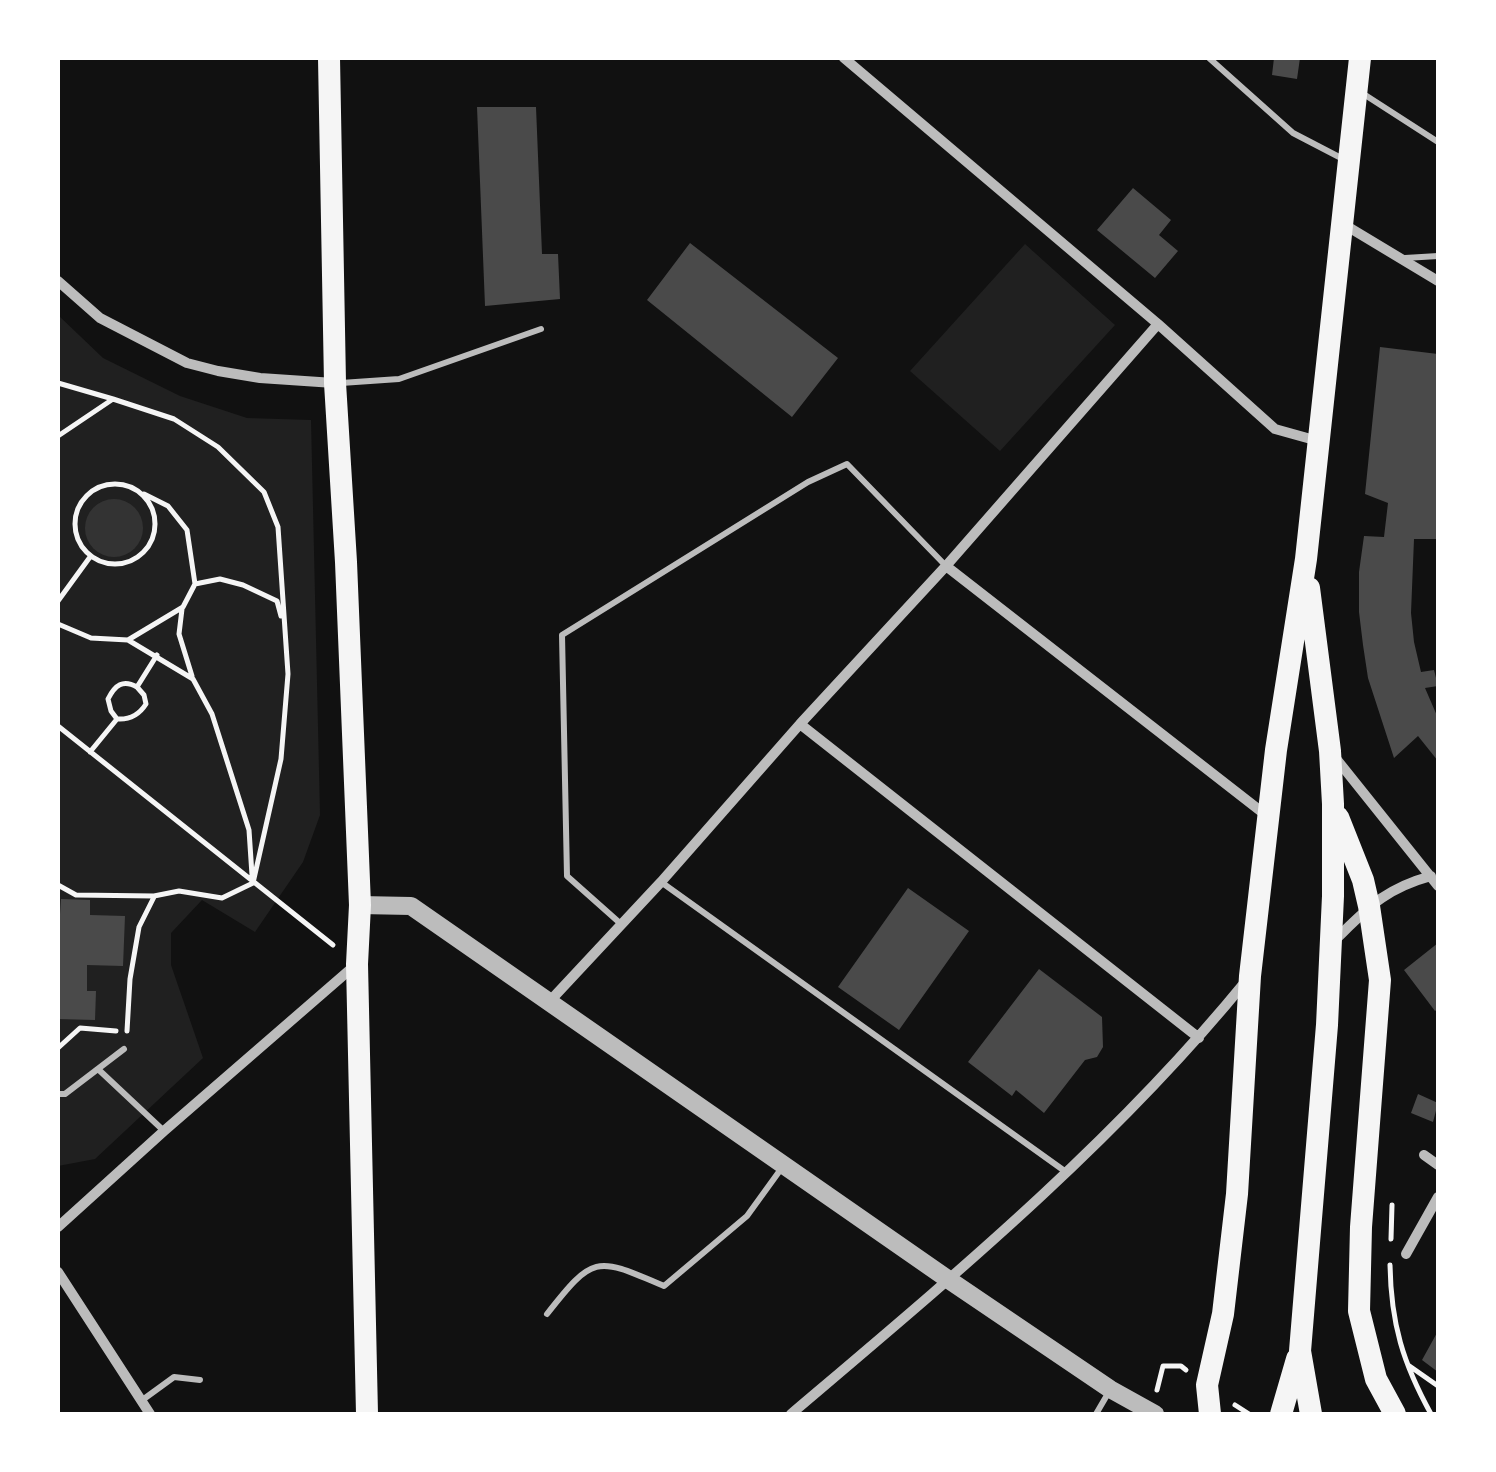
<!DOCTYPE html>
<html>
<head>
<meta charset="utf-8">
<style>
  body { margin:0 }
  #map { position:relative; width:1496px; height:1472px; overflow:hidden; background:#111; font-family:"Work Sans",sans-serif }
  canvas { display:block }
  .frame { position:absolute; inset:0; border:60px solid #fff; pointer-events:none }
</style>
</head>
<body>
<div id="map">
<canvas width="1496" height="1472"></canvas>
<div class="frame"></div>
</div>
<script>
const g = document.querySelector('canvas').getContext('2d');
g.lineJoin = 'round';
function fill(path, color) { g.fillStyle = color; g.fill(path, 'evenodd'); }
function strokePath(path, color, width, dash) { g.strokeStyle = color; g.lineWidth = width; g.lineCap = dash ? 'butt' : 'round'; g.setLineDash(dash || []); g.stroke(path); }
fill(new Path2D(`
  M1025 244 1115 325 1000 451 910 371Z
  M58 315 103 358 180 396 247 418 311 420 320 815 303 862 255 932 202 900 171 933V965L203 1058 95 1159 58 1166Z`), '#202020');
fill(new Path2D(`
  M85 528a29 29 0 1 1 58 0a29 29 0 1 1-58 0Z`), '#333');
fill(new Path2D(`
  M1274 58H1300L1297 79 1272 75Z
  M477 107H536L542 254H558L560 299 485 306Z
  M1133 188 1171 220 1159 235 1178 251 1155 278 1097 230Z
  M690 243 838 358 792 417 647 300Z
  M1380 347 1438 354V539H1414L1411 613 1414 642 1421 672 1434 670 1438 686 1425 688 1438 718V761L1418 736 1394 758 1368 678 1363 645 1359 612V572L1364 536 1384 537 1388 503 1365 494Z
  M908 888 969 931 899 1030 838 987Z
  M61 899 90 900V915L125 916 123 966 87 965V991H96L95 1020 58 1019V914H60Z
  M1438 943V1009L1435 1011 1404 970Z
  M1039 969 1102 1017 1103 1047 1097 1057 1085 1060 1044 1113 1016 1090 1012 1096 968 1062Z
  M1418 1094 1438 1103 1433 1122 1411 1113Z
  M1438 1331V1372L1422 1360Z`), '#4a4a4a');
strokePath(new Path2D(`
  M58 383 113 399
  M58 436 113 399 174 419 218 447 264 492 278 527 288 674 281 759 253 883
  M75 524a40 40 0 1 1 80 0a40 40 0 1 1-80 0Z
  M195 584 220 579 243 585 277 601 281 616
  M58 601 90 557
  M182 609 179 634 192 676
  M58 624 91 638 128 640 193 679 212 714 249 830 252 875
  M128 640 183 607 195 584 187 530 168 506 144 494
  M117 719C130 720 139 715 146 704L144 695 137 687
  M58 726 333 945
  M90 752 117 719 111 711 108 699C115 685 123 679 137 687L157 655
  M58 885 76 895 154 896 179 891 222 898 253 883
  M127 1031 130 979 139 927 154 897
  M58 1048 80 1028 116 1031
  M1391 1239 1392 1205
  M1390 1265C1391 1324 1403 1363 1431 1414
  M1408 1365 1438 1386
  M1157 1390 1163 1366H1181L1186 1370
  M1235 1405 1249 1414`), '#f5f5f5', 5);
strokePath(new Path2D(`
  M1209 58 1293 133 1343 159
  M1362 93 1438 142
  M1405 258 1438 256
  M341 383 399 379 541 329
  M661 882 1066 1172
  M621 924 567 876 562 635 808 482 847 464 946 566
  M99 1070 164 1131
  M58 1094H65L124 1049
  M547 1314C594 1254 596 1257 664 1286L747 1216 781 1169
  M141 1401 174 1377 200 1380
  M1096 1414 1110 1390`), '#bcbcbc', 6);
strokePath(new Path2D(`
  M844 58 1158 324 1275 429 1318 441
  M1345 225 1438 281
  M58 281 100 318 187 363 218 371 260 378 334 383
  M946 566 1267 816
  M800 724 1199 1038
  M1334 756 1438 886
  M1334 941C1368 908 1384 889 1431 876
  M549 1002 661 882 800 724 946 566 1158 324
  M1424 1155 1438 1165
  M58 1227 164 1131 353 967
  M1406 1254 1438 1197
  M58 1272 150 1414
  M791 1414C950 1279 1113 1144 1246 981`), '#bcbcbc', 10);
strokePath(new Path2D(`
  M360 905 411 906 949 1280 1110 1389 1155 1414`), '#bcbcbc', 18);
strokePath(new Path2D(`
  M329 58 335 383 346 562 360 905 357 964 367 1414
  M1309 588 1330 751 1333 804V896L1327 1025 1300 1351 1311 1414
  M1338 817 1363 880 1369 906 1380 980 1361 1227 1359 1311 1376 1379 1395 1414
  M1210 1414 1207 1385 1223 1314 1237 1194 1250 976 1276 750 1306 559 1360 58
  M1281 1414 1297 1359`), '#f5f5f5', 22);
</script>
</body>
</html>
